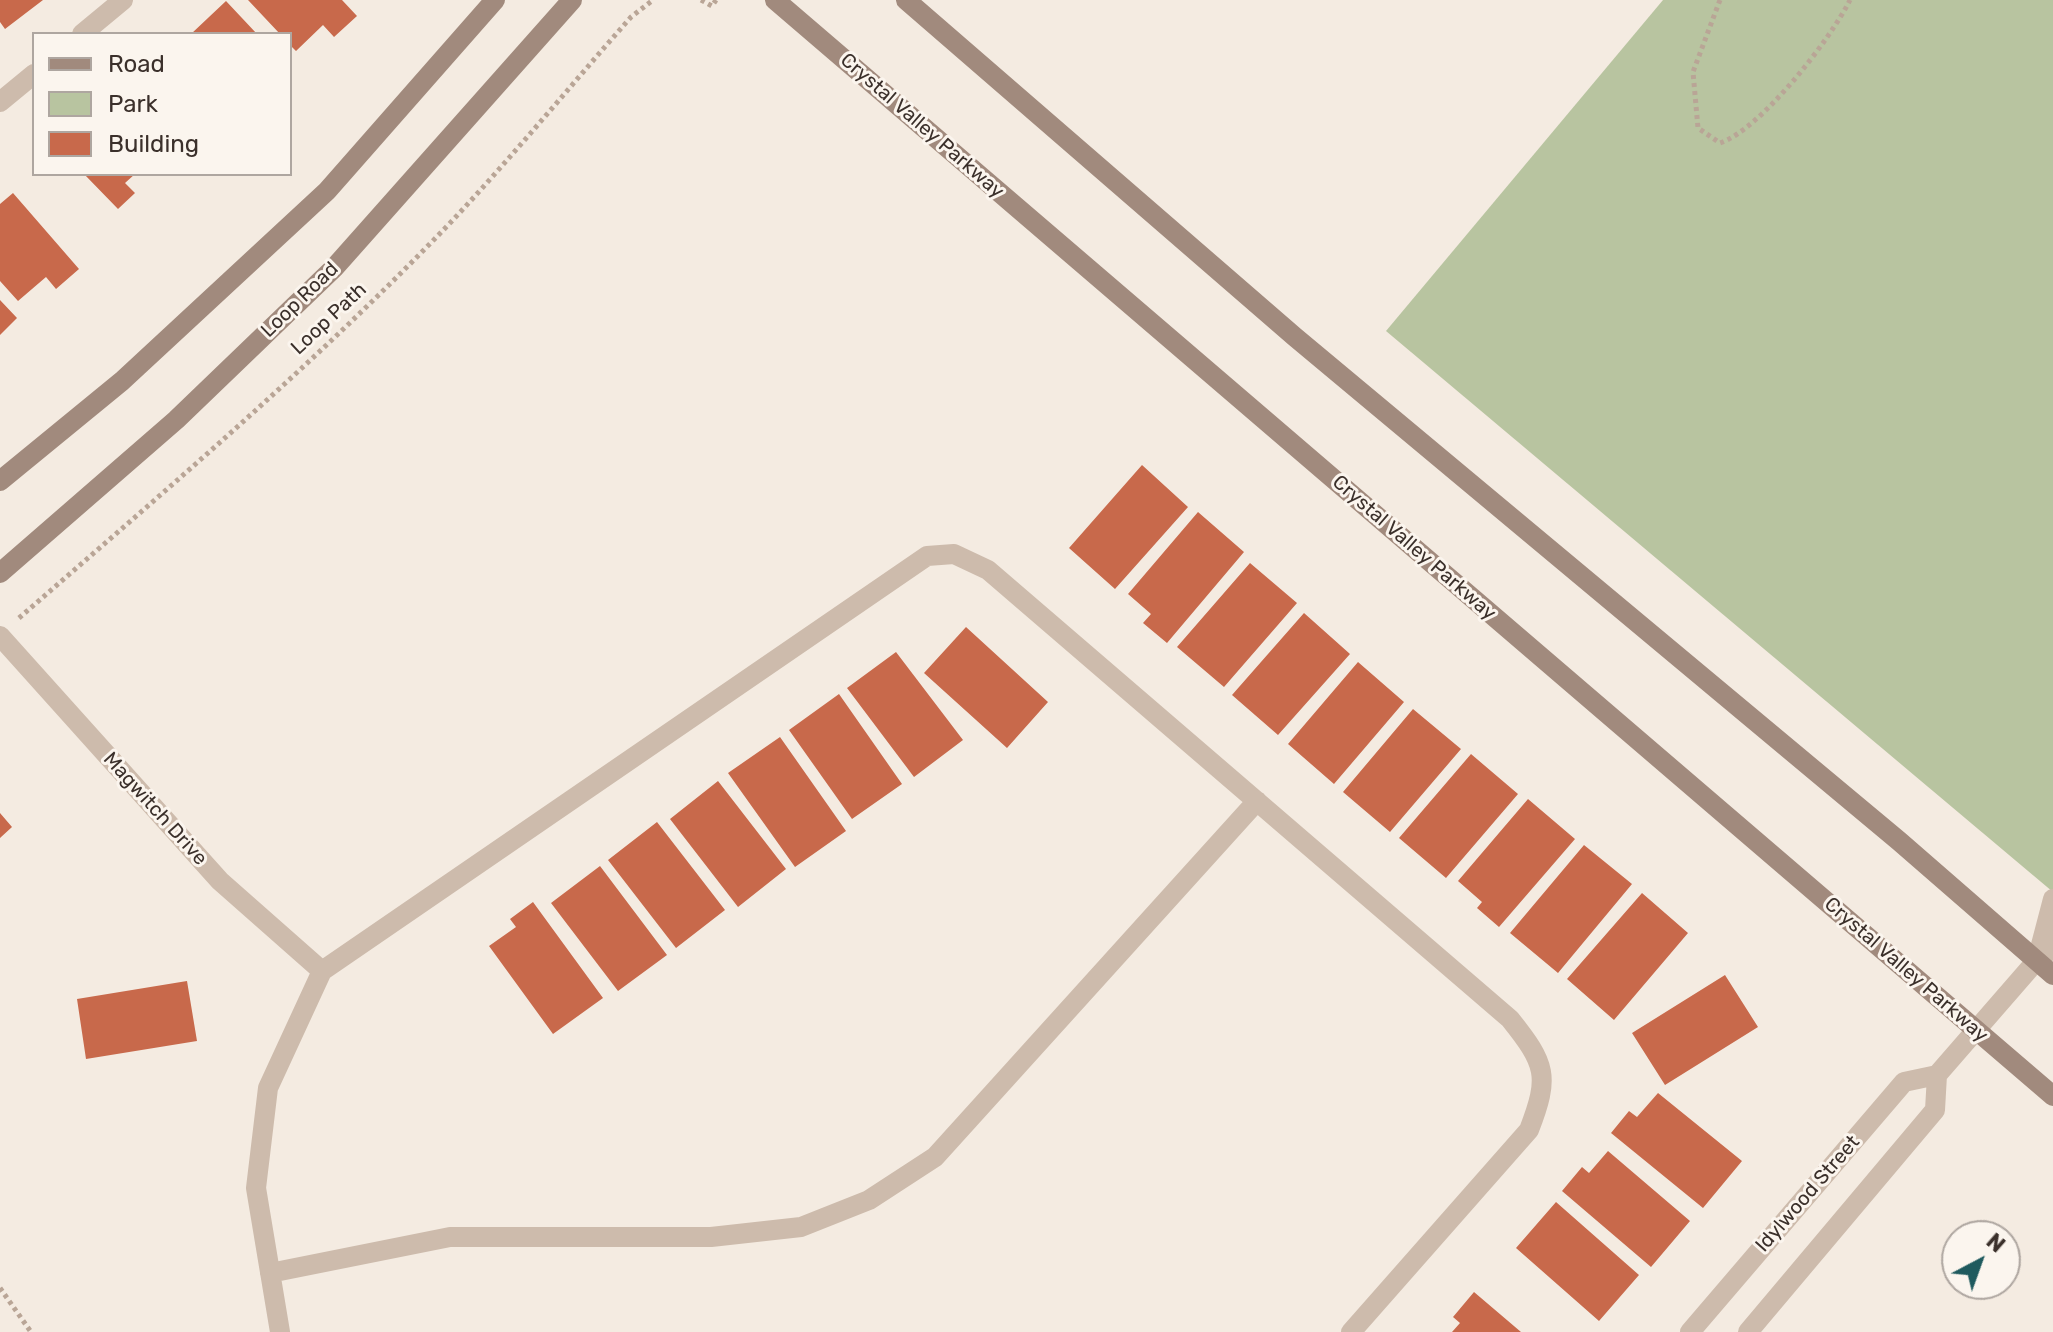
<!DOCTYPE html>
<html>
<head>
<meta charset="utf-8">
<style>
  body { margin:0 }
  #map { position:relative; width:2053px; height:1332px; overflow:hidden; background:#f4ebe1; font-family:Rubik,sans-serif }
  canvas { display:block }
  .legend { position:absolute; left:32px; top:32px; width:260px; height:144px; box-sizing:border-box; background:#fbf5ee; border:2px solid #aea6a0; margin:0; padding:10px 14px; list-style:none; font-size:24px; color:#3b302b }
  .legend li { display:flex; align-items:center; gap:16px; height:40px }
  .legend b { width:40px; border:2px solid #aea6a0 }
  .north { position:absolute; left:1941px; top:1220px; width:80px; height:80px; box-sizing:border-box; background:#fbf5ee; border:2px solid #aea6a0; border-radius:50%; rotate:41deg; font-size:22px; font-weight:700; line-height:32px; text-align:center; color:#3b302b }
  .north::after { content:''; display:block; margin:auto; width:28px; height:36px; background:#1f5a5e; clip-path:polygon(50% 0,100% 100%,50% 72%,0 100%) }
</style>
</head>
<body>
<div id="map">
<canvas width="2053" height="1332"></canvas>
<ul class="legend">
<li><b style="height:10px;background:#a18a7d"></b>Road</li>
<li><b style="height:22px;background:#b8c4a0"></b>Park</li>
<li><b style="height:22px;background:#c8694b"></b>Building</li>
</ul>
<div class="north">N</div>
</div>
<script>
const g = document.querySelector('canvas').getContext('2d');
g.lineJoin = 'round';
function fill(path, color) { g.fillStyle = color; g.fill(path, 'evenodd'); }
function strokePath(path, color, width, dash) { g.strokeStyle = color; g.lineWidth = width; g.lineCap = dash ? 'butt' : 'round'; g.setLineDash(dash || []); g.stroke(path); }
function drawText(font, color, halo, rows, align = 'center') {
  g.font = font + ' Rubik,sans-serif'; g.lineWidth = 6; g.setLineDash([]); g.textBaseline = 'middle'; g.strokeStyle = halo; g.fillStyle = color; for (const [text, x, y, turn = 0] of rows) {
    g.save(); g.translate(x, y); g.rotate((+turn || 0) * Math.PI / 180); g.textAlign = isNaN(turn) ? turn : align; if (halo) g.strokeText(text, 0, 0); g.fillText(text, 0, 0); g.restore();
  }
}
fill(new Path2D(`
  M1663 0H2053V892L1386 331Z`), '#b8c4a0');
fill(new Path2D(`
  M0 0H43L5 29 0 22Z
  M248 0H342L357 16 334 37 323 25 296 51 290 45V34H280Z
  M226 1 257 34H191Z
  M84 174H135L125 183 135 193 118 209Z
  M13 193 79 269 56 289 46 277 18 301 0 281V204Z
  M0 300 17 318 0 335Z
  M1142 465 1188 507 1115 589 1069 548Z
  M1198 512 1244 552 1167 643 1143 623 1151 614 1128 594Z
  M1250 563 1297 603 1224 687 1177 647Z
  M1304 613 1350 654 1278 735 1232 695Z
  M966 627 1048 702 1007 748 924 673Z
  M896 652 963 740 914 777 847 688Z
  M1358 662 1404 702 1334 784 1288 744Z
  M839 694 902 784 852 819 789 730Z
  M1413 709 1461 749 1390 832 1343 792Z
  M780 737 846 831 795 867 728 773Z
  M1471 754 1518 794 1446 878 1399 838Z
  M718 781 786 869 738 907 670 819Z
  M1528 799 1575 839 1499 927 1477 908 1482 902 1458 881Z
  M0 813 12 827 0 838Z
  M657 822 725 910 676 948 608 860Z
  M1584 845 1632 884 1558 973 1510 933Z
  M600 866 667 955 618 991 551 903Z
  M1642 893 1688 933 1614 1020 1567 979Z
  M533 902 603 998 553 1034 489 946 516 927 510 919Z
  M1725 975 1758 1027 1665 1085 1632 1033Z
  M187 981 197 1041 86 1059 77 999Z
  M1658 1093 1742 1161 1703 1208 1611 1133 1629 1111 1637 1117Z
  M1608 1151 1690 1221 1651 1267 1562 1191 1582 1167 1589 1173Z
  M1556 1202 1639 1275 1599 1321 1516 1248Z
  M1474 1292 1521 1332H1452L1460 1323 1453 1317Z`), '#c8694b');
strokePath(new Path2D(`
  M701 0 712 6 716 0
  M1720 0 1693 72 1698 128 1720 143C1761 129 1830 40 1850 0
  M19 618C166 490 316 363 451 222 513 156 571 85 631 17L653 0
  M0 1288 31 1332`), '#b9a596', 5, [4, 4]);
strokePath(new Path2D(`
  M82 34 123 0
  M0 102 34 74
  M0 636 220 881 322 971
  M2037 960 2053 899
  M270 1273 450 1237H711L801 1227 869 1200 935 1157 1257 801
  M280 1332 256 1188 268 1088 322 971 927 556 954 554 988 570 1510 1019C1546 1064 1550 1076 1529 1130L1351 1332
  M1690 1332 1904 1082 1937 1075 2037 960 2053 948
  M1748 1332 1935 1110 1937 1075`), '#cdbbac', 20);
strokePath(new Path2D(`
  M775 0 2053 1096
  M906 0 1295 337 1899 841 2053 975
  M0 481 122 381 327 191 495 0
  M0 573 176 420 334 268 572 0`), '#a18a7d', 20);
drawText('20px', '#3b302b', '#fbf5ee', [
  ["Crystal Valley Parkway",922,126,41],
  ["Loop Road",300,300,-44],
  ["Loop Path",329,319,-43],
  ["Crystal Valley Parkway",1414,548,41],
  ["Magwitch Drive",155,809,48],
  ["Crystal Valley Parkway",1906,970,41],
  ["Idylwood Street",1808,1194,-49]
]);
</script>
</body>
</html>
